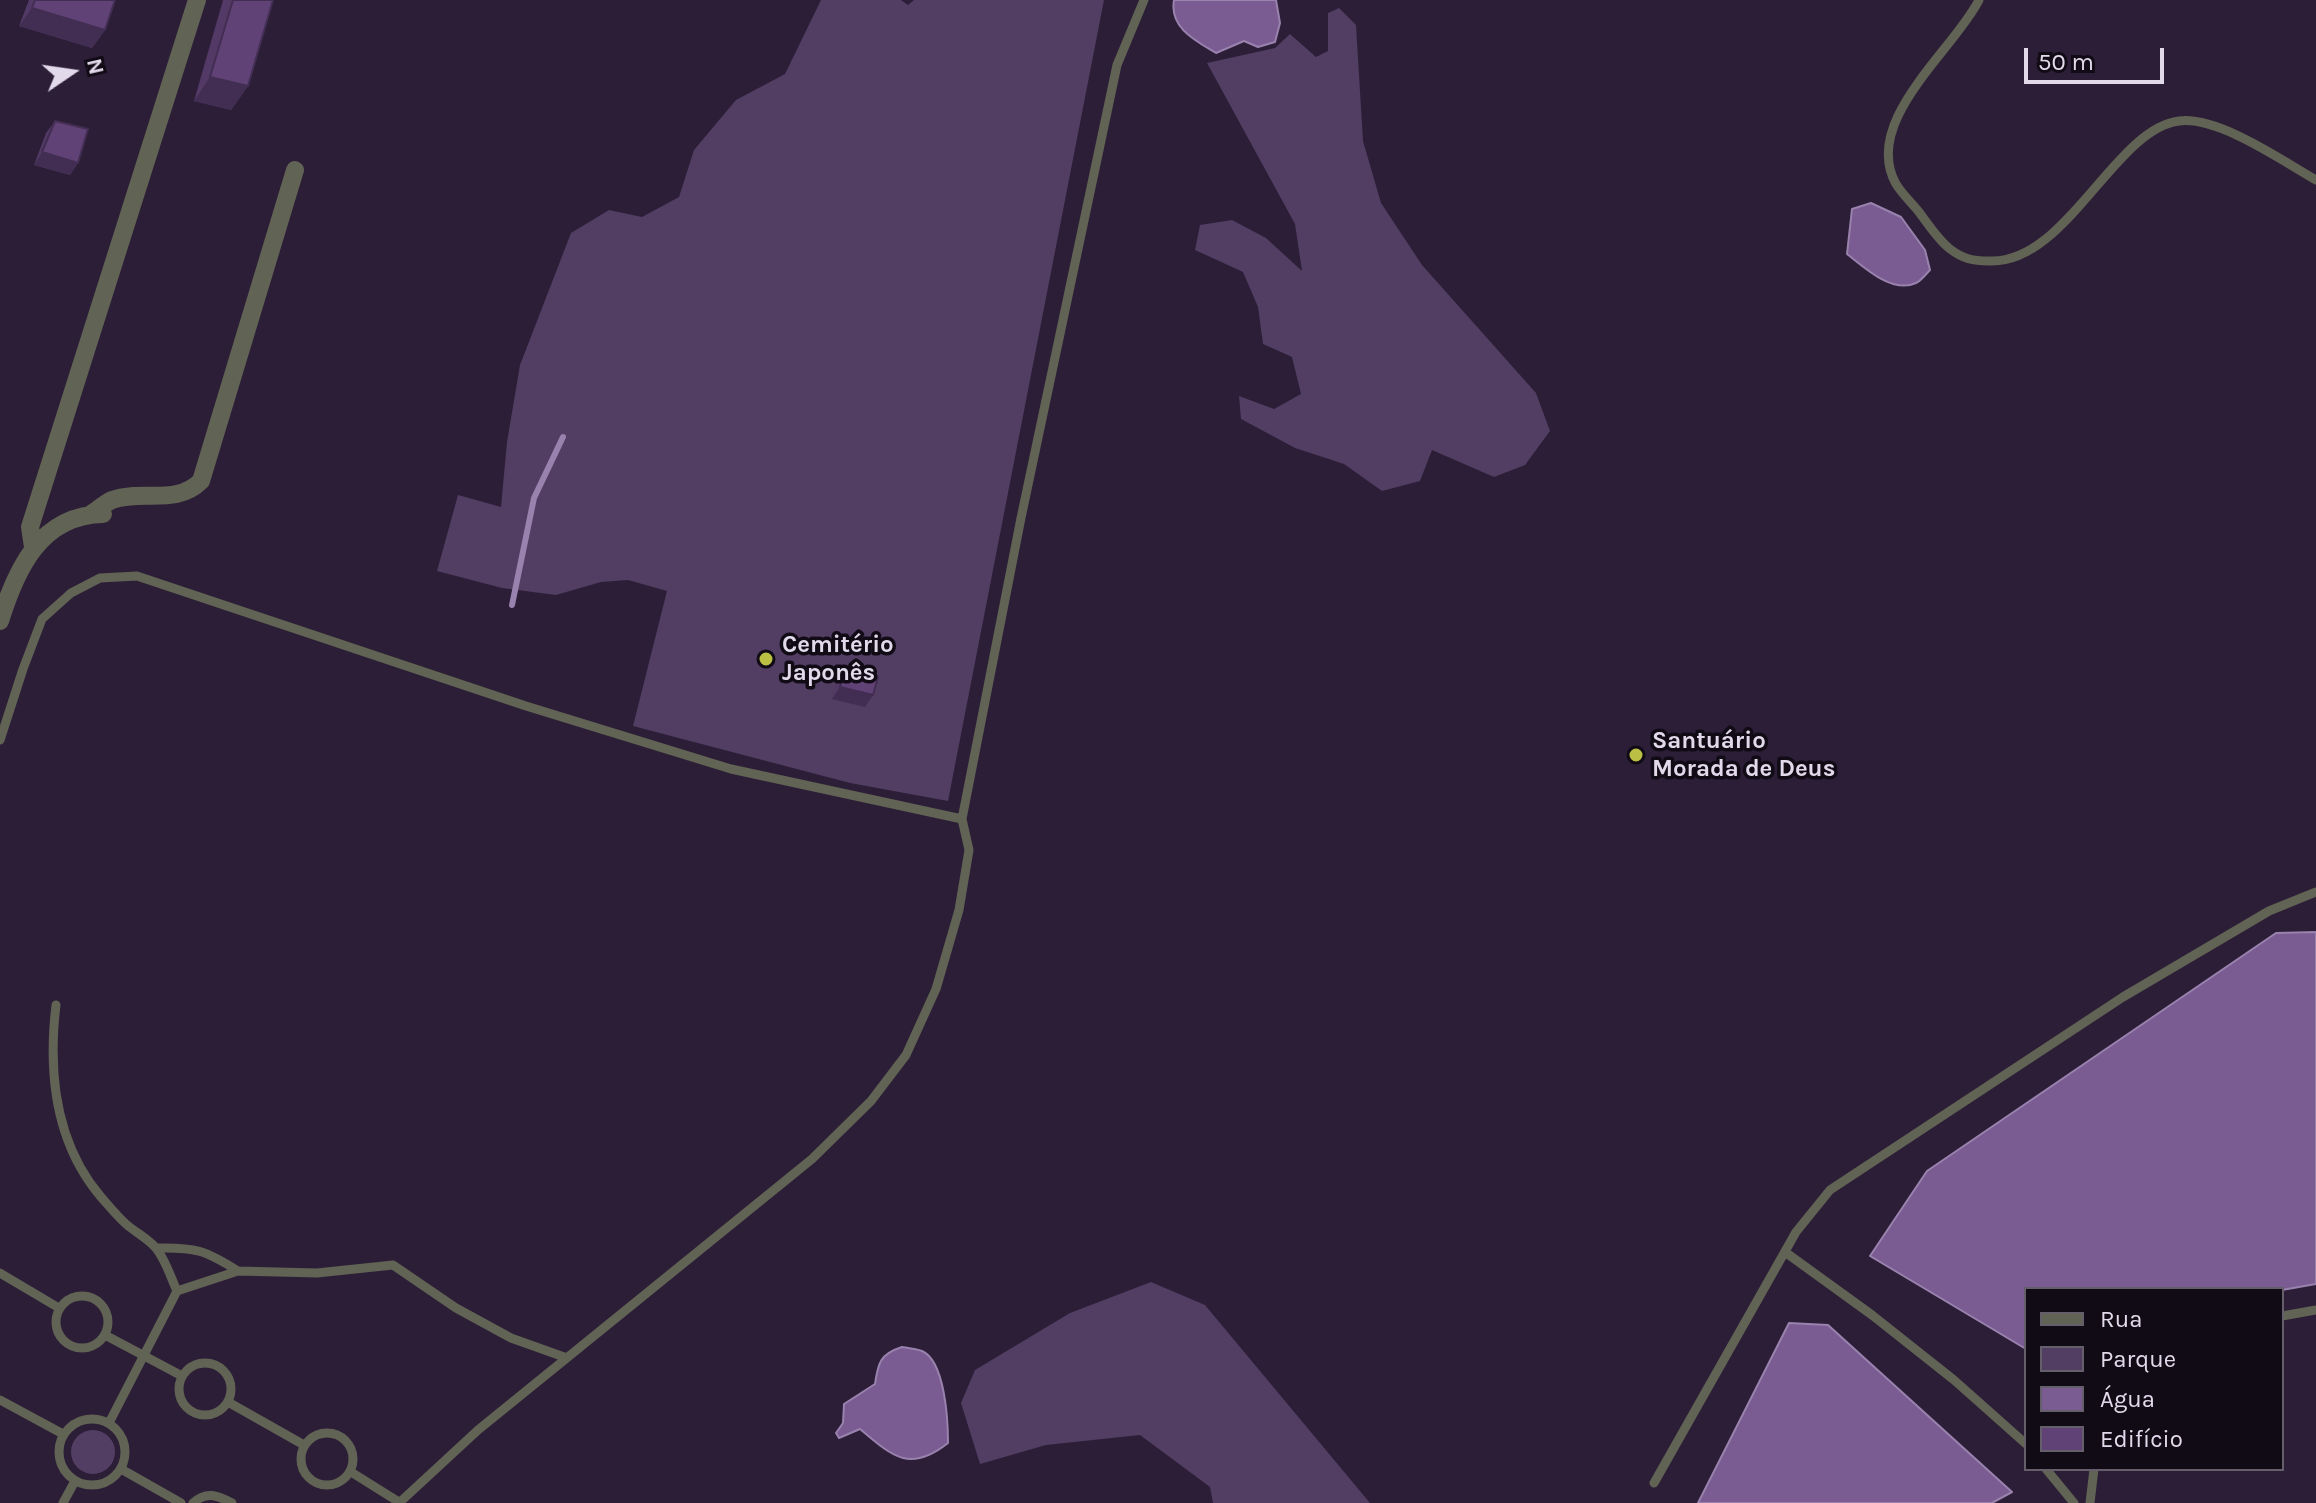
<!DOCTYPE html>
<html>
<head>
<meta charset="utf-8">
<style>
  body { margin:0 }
  #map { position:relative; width:2316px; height:1503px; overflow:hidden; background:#2c1e37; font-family:Karla,sans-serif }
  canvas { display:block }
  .legend { position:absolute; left:2024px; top:1287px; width:260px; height:184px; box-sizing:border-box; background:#110b16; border:2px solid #655e6b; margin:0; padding:10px 14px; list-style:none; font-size:24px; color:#e2daeb }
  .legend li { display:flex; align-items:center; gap:16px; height:40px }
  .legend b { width:40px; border:2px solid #655e6b }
  .north { position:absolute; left:32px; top:32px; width:80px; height:80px; -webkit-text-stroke:6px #110b16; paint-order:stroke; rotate:77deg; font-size:22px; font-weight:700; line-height:32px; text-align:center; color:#e2daeb }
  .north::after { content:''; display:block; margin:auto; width:28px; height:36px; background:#e2daeb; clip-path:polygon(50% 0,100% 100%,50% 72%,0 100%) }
  .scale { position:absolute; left:2024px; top:48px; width:140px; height:36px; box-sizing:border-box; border:4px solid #e2daeb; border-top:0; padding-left:10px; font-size:24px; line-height:28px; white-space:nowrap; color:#e2daeb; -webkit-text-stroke:6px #110b16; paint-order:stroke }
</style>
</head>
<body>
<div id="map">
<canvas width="2316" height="1503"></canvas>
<ul class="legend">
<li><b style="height:10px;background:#616354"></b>Rua</li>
<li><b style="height:22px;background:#523d63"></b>Parque</li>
<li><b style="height:22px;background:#7a5c93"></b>Água</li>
<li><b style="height:22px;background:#604277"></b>Edifício</li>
</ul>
<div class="north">N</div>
<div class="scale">50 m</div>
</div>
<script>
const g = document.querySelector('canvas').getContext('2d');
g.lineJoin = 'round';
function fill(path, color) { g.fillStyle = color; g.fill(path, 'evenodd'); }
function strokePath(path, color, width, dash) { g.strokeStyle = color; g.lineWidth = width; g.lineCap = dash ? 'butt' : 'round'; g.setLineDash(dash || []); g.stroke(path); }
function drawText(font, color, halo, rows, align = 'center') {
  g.font = font + ' Karla,sans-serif'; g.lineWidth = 7; g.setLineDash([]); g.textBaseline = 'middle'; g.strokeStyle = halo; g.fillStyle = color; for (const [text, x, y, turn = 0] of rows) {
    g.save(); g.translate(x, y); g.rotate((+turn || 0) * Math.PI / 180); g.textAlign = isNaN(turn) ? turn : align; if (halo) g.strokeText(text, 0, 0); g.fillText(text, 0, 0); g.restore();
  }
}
fill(new Path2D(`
  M821 0H901L908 5 914 0H1104L948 801 850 783 633 726 667 591 628 580 601 582 556 595 502 588 437 571 458 495 501 507 507 442 520 365 571 233 609 210 642 217 679 197 694 150 736 100 785 74Z
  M1339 8 1356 25 1363 141 1381 203 1422 265 1536 393 1550 431 1525 465 1494 477 1432 450 1420 481 1382 491 1344 464 1295 448 1241 419 1239 396 1274 409 1301 394 1292 357 1263 344 1258 307 1243 272 1195 250 1200 225 1232 220 1266 238 1302 271 1295 224 1207 63 1275 48 1290 34 1316 57 1328 51V13Z
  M1151 1282 1205 1305 1370 1503H1213L1210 1487 1140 1435 1046 1445 980 1464 961 1403 975 1370 1070 1313Z
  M71 1452a22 22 0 1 1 44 0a22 22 0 1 1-44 0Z`), '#523d63');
const water = new Path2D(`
  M1174 0H1276L1280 23 1275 42 1258 47 1244 41 1216 53C1196 41 1169 28 1174 0Z
  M1871 203 1901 217 1925 250 1930 270C1926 274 1921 281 1916 283 1892 294 1865 268 1847 254L1852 209Z
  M2316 932V1284L2282 1290 2026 1289V1349L1870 1256 1927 1171 2276 933Z
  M1789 1323 1828 1325 2012 1492 1992 1503H1698Z
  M902 1347C908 1348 916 1349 922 1351 945 1361 948 1420 948 1443 910 1473 893 1457 860 1429L839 1438 836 1433 843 1423 844 1404 875 1384C878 1363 880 1354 902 1347Z`);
fill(water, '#7a5c93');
strokePath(water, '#9982ad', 2);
strokePath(new Path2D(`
  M512 605 534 498 563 437`), '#9982ad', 6);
strokePath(new Path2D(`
  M1979 0C1954 50 1861 121 1896 184 1902 194 1912 203 1919 212 1928 224 1938 240 1950 249 1963 259 1973 261 1989 261 2066 265 2114 129 2179 121 2218 116 2281 160 2316 180
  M0 740 23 669 42 619 71 593 100 578 137 576 526 706 731 769 962 819 1021 518 1117 65 1144 0
  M56 1005C48 1072 55 1143 101 1197 109 1206 117 1216 126 1224 135 1232 147 1238 155 1247 165 1258 171 1278 177 1291
  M156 1248C195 1247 205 1250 238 1271
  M1785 1252 1872 1315 1954 1380 2026 1444
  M0 1273 59 1308
  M56 1322a26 26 0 1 1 52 0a26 26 0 1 1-52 0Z
  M2282 1316 2316 1310
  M105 1335 182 1376
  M179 1389a26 26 0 1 1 52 0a26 26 0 1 1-52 0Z
  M0 1400 63 1434
  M228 1402 304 1445
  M59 1452a33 33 0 1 1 66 0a33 33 0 1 1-66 0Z
  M109 1423 177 1291 238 1271 317 1273 393 1265 456 1308 511 1338 567 1358
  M301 1459a26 26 0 1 1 52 0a26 26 0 1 1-52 0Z
  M121 1469 181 1503
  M2046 1469 2074 1503
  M351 1472 399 1502
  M1654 1483 1796 1232 1830 1190 2123 997 2269 911 2316 892
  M63 1503 75 1481
  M193 1503C206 1491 217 1495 232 1503
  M399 1503 478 1430 812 1159 871 1101 906 1055 936 989 959 910 969 850 962 819
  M2090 1503 2094 1469`), '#616354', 9);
strokePath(new Path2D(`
  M91 514C98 510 105 503 112 500 143 489 176 506 201 481L295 170
  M33 547 30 527 197 0
  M0 621C16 570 40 515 103 514`), '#616354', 18);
fill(new Path2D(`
  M29 0H115L105 30 92 48 19 26Z
  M223 0H273L248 86 231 110 194 101Z
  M55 121 78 163 70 175 34 165 46 133Z
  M845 669 873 695 865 707 832 699 837 681Z`), '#533966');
fill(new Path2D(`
  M32 8 105 30 92 48 19 26Z
  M210 77 248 86 231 110 194 101Z
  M42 152 78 163 70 175 34 165Z
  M840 687 873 695 865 707 832 699Z`), '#432e53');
const building = new Path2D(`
  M35 0H115L105 30 32 8Z
  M233 0H273L248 86 210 77Z
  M55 121 88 129 78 163 42 152Z
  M845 669 878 677 873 695 840 687Z`);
fill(building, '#604277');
strokePath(building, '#432e53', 2);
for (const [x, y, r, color] of [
  [766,659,8,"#bbc045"],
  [1636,755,8,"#bbc045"]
]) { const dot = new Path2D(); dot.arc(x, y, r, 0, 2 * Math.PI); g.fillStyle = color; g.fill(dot); strokePath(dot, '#110b16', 3); }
drawText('bold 24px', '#e2daeb', '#110b16', [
  ["Cemitério",782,645],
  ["Japonês",782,673],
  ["Santuário",1652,741],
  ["Morada de Deus",1652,769]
], 'left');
</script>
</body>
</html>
